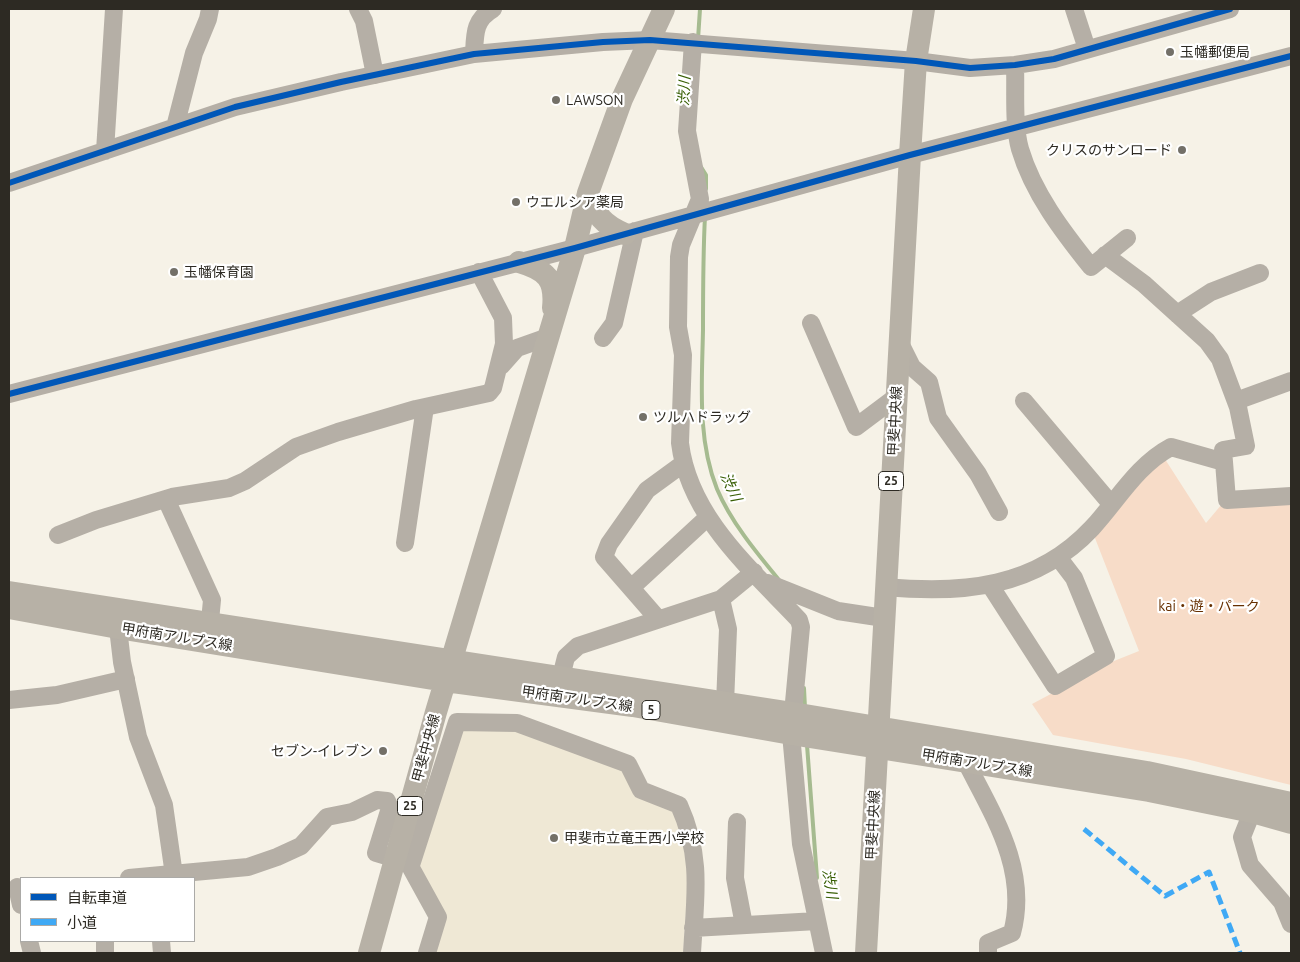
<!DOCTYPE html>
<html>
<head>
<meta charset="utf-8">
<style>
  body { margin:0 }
  #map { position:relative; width:1300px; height:962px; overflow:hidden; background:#f6f2e7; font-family:Ubuntu,"Noto Sans JP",sans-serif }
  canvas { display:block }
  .frame { position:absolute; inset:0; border:10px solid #2d2a23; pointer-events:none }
  .legend { position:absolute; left:20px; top:877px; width:175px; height:65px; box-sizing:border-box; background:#fff; border:1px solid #abaaa7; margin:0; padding:6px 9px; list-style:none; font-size:15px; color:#2d2a23 }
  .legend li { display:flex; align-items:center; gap:10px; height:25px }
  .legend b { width:25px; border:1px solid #abaaa7 }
</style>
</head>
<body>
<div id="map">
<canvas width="1300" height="962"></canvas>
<div class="frame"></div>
<ul class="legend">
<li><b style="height:6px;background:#0057b8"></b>自転車道</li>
<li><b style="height:6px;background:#3fa9f5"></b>小道</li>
</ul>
</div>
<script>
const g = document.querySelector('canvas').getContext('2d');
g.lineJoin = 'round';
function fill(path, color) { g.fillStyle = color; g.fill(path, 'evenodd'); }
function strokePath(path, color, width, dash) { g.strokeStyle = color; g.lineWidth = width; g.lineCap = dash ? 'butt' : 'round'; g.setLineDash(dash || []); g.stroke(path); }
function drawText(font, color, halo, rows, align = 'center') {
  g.font = font + ' Ubuntu,"Noto Sans JP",sans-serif'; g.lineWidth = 4.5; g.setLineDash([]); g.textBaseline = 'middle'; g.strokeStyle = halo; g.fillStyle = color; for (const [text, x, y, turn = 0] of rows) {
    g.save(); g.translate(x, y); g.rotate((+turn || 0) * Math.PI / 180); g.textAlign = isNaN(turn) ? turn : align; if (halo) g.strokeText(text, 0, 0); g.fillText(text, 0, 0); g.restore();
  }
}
fill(new Path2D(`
  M462 725 516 727 622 767 678 814 689 873 683 953H434L444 917 417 862Z`), '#efe8d5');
fill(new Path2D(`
  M1163 456 1206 523 1222 504 1291 500V785L1186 759 1053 735 1032 704 1109 663 1139 651 1093 533Z`), '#f7dcc8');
strokePath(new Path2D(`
  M698 39 700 9
  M701 167 706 175V189
  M705 216C703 254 703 292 703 330 702 383 697 439 717 489 731 522 756 552 779 580
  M804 688 805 708
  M807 745 817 878`), '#a6bb90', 4);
strokePath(new Path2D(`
  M358 9 364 21 375 75
  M1074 9 1087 49
  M693 42 687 131 700 199 681 245 679 257 678 327 683 355 680 443C689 517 751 569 799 620L801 627 793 713
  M474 54C475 34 474 20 493 9
  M1015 65C1016 92 1013 124 1020 149 1033 193 1063 232 1091 267L1127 238
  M175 127 194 53 208 19 210 9
  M105 151 114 9
  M9 183 235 107 341 82 474 54 603 42 650 40 916 61 970 68 1015 65 1054 59 1230 9
  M1105 255 1144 284 1207 341 1220 359 1238 407 1246 446 1223 450 1224 462
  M1177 314 1211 292 1260 273
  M811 323 856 427 896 397
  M603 338 614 323 635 231
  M899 341 912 367 929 382 938 418 978 474 999 512
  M501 366 517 348 548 337
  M9 394 575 248 910 155 1291 56
  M1024 401 1111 504
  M1236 401 1291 381
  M166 499 212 600 210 621
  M58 535 96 520 172 497 229 488 245 481 296 447 338 432 416 409 489 393 493 388 504 344 503 318 479 272
  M405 543 425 407
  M768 583 838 611 884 618
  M990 585 1055 686 1106 656 1074 578 1058 557
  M886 587C963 594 1036 588 1092 528 1117 501 1137 465 1171 447L1224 462 1227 500 1291 496
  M631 588 708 517
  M721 599 728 629 725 704
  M658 619 604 557 609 544 647 490 684 463
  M118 628 122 662 138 737 164 805 174 875
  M561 677 566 657 578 646 721 599 754 572
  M9 700 57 695 126 679
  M791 734 801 844 824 953
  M966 762C993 815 1029 870 1012 933L988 943V953
  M1252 812 1242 837 1250 865 1282 902 1291 924
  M737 822 735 878 744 925
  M405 857 438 917 427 953
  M411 865 457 722 517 723 628 764 641 790 679 805C703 858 695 898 692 953
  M129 878 248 867 277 857 301 846 327 817 352 812 377 800 387 801 390 808 376 853 396 859
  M17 887 21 905
  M693 928 817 921
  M29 941 32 953
  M105 941V953
  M161 941 162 953`), '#b5afa6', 18);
strokePath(new Path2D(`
  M588 193C597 216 602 224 625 234
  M519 262C546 270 556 279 553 308
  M9 592 793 713 1147 772 1291 803
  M9 608 118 628 445 681 633 706 791 734 1149 791 1252 812 1291 823
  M369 953 436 712 575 248 588 193 622 99 664 9
  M866 953 910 155 916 61 924 9`), '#b7b1a6', 22);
strokePath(new Path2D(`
  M1084 829 1165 896 1209 872 1240 953`), '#3fa9f5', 5, [10, 5]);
strokePath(new Path2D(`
  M9 183 235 107 341 82 474 54 603 42 650 40 916 61 970 68 1015 65 1054 59 1230 9
  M9 394 575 248 910 155 1291 56`), '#0057b8', 6);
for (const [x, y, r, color] of [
  [1170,52,5,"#737068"],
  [556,100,5,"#737068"],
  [1182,150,5,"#737068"],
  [516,202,5,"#737068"],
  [174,272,5,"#737068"],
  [643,417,5,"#737068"],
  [383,751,5,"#737068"],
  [554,838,5,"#737068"]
]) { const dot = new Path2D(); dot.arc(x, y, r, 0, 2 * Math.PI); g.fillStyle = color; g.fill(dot); strokePath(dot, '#fff', 2); }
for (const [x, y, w] of [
  [891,481,25],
  [651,710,18],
  [410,806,25]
]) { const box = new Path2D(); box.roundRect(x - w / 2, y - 9.5, w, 19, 4); g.fillStyle = '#fff'; g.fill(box); strokePath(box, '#2d2a23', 1); }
drawText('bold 12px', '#2d2a23', null, [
  ["25",891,481],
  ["5",651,710],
  ["25",410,806]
]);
drawText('14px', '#2d2a23', '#fff', [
  ["玉幡郵便局",1180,52],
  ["LAWSON",566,100],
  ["クリスのサンロード",1172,150,"right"],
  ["ウエルシア薬局",526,202],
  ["玉幡保育園",184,272],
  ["ツルハドラッグ",653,417],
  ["セブン-イレブン",373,751,"right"],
  ["甲斐市立竜王西小学校",564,838]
], 'left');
drawText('14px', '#2d2a23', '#fff', [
  ["甲斐中央線",895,421,-87],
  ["甲府南アルプス線",177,637,9],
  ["甲府南アルプス線",577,699,8],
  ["甲斐中央線",426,748,-75],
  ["甲府南アルプス線",977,763,9],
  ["甲斐中央線",873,825,-87]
]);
drawText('14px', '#673001', '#fff', [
  ["kai・遊・パーク",1209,606]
]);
drawText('italic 15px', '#375e03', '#fff', [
  ["渋川",684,91,-87],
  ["渋川",731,487,66],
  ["渋川",830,884,81]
]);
</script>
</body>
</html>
